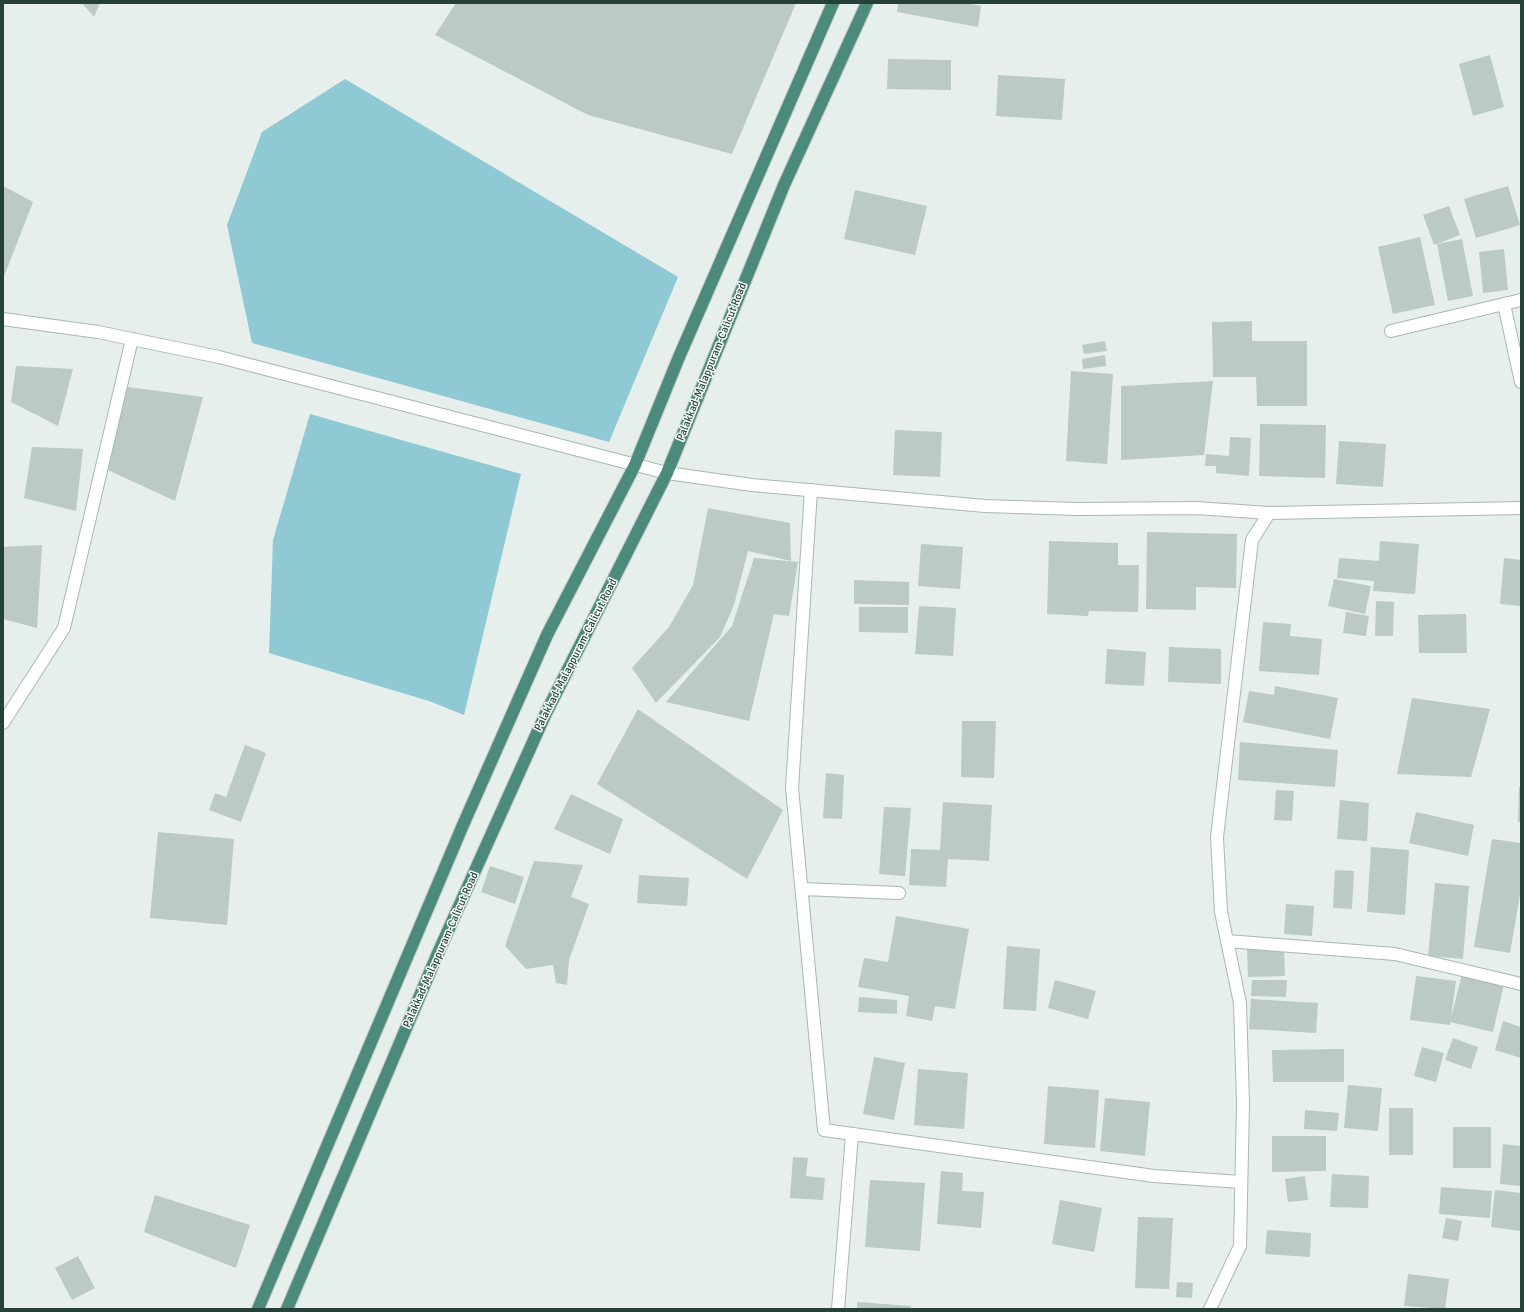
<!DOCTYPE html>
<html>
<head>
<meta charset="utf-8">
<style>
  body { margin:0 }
  #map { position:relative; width:1524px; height:1312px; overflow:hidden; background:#e6efeb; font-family:Signika,sans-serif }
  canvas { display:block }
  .frame { position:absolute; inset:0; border:4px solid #24423a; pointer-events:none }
</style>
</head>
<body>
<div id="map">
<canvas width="1524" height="1312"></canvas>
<div class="frame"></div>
</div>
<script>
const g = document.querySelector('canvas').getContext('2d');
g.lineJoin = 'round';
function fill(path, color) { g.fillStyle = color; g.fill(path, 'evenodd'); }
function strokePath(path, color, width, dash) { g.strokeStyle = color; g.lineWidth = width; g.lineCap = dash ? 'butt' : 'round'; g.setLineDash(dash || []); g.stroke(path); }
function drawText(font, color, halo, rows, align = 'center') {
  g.font = font + ' Signika,sans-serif'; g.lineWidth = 3; g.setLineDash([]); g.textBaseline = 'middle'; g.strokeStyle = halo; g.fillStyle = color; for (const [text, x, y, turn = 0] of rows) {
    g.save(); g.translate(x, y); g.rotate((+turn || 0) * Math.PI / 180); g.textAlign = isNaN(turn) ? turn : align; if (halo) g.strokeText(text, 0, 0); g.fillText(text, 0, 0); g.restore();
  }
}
fill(new Path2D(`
  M345 79 678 277 609 442 252 343 227 225 262 132Z
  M310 414 521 474 464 715 429 701 269 653 273 540Z`), '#8ec9d4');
fill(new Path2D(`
  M82 3H100L94 17Z
  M456 3H796L732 154 588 115 435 35Z
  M898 3H965L981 6 978 27 897 12Z
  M1490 55 1504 107 1473 116 1459 64Z
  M888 59 951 60V90L887 89Z
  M998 75 1065 79 1062 120 996 116Z
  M3 186 33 202 3 279Z
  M1508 186 1520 225 1476 238 1464 199Z
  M855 190 927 206 915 255 844 239Z
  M1449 206 1460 235 1434 245 1423 215Z
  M1420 237 1435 305 1393 314 1378 247Z
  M1462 239 1473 296 1448 301 1437 244Z
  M1504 249 1508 290 1483 293 1479 252Z
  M1252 321V341H1307V406H1257L1256 377H1213L1212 322Z
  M1105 341 1107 351 1084 354 1082 345Z
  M1105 355 1106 366 1083 369 1082 359Z
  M16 366 73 369 58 426 11 402Z
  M1071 371 1113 374 1107 464 1066 461Z
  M1213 381 1204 455 1121 460V386Z
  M121 386 203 397 175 501 108 470Z
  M1260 424 1326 425 1325 478 1259 476Z
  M895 430 942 432 940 477 893 475Z
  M1230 437 1251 438 1249 476 1216 473V466H1205L1206 454 1229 456Z
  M1339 441 1386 444 1383 487 1336 484Z
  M32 447 83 449 76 511 24 498Z
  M708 508 790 523 791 561 748 551 734 605 720 637 656 703 632 668 669 627 693 585Z
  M1147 532 1237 534 1236 588 1196 587V610L1146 609Z
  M1049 541 1118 543V565H1139L1138 612 1089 611 1088 616 1047 614Z
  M1380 541 1419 544 1415 594 1373 591 1374 581 1337 578 1339 558 1379 561Z
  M921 544 963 547 960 589 918 586Z
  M42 545 37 628 3 619V547Z
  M754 558 798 562 789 616 774 614 749 721 666 702 732 626Z
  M1504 558 1521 560V606L1500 604Z
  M1334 579 1371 586 1365 614 1328 606Z
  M854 580 909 582V605L854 604Z
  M1376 601 1394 602 1393 636H1375Z
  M919 606 956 608 953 656 915 654Z
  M859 607H908V633L859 632Z
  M1346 612 1369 616 1366 636 1343 633Z
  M1466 614 1467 653H1419L1418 615Z
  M1263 622 1291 624 1290 636 1322 639 1319 675 1259 671Z
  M1169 647 1221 649V684L1168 682Z
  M1107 649 1146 652 1144 686 1105 684Z
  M1275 686 1338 698 1330 739 1243 722 1249 691 1274 695Z
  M1412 698 1490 709 1471 777 1397 774Z
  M638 709 783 810 747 879 597 784Z
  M962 721H996L994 778 961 777Z
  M1240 742 1338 750 1335 787 1238 780Z
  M245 745 266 753 241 822 209 810 215 793 226 797Z
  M826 773 844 775 842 819 823 818Z
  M1519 787H1521V822H1518Z
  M1276 790 1294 791 1292 821 1274 820Z
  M571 794 623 819 610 854 554 829Z
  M1340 800 1369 803 1367 841 1337 839Z
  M943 802 992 805 989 861 948 859 946 887 909 885 911 849 940 850Z
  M884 807 911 808 905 876 879 874Z
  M1416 812 1474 825 1468 856 1409 843Z
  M158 832 234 839 227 925 150 918Z
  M1492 839 1521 843V889L1510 953 1474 947Z
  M1371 847 1409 850 1405 915 1367 912Z
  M534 861 583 865 571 897 589 904 569 960 567 985 556 983 553 965 526 969 505 946Z
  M490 866 524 877 515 904 481 892Z
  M1335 870 1354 871 1352 909 1333 908Z
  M639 875 689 878 687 906 637 903Z
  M1435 883 1469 886 1463 959 1428 956Z
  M1286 904 1314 906 1312 936 1284 934Z
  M896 916 969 929 955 1009 935 1006 932 1021 906 1016 909 996 858 987 864 958 888 962Z
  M1007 946 1040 949 1036 1011 1003 1009Z
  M1284 947 1285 976 1248 977 1247 949Z
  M1462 974 1504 984 1493 1032 1450 1022Z
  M1416 976 1456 981 1450 1025 1410 1020Z
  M1055 980 1096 991 1088 1019 1048 1008Z
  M1252 980H1287L1286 997 1251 996Z
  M859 997 897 1000V1014L858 1012Z
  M1251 999 1318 1003 1316 1033 1249 1029Z
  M1503 1021 1521 1027V1058L1495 1050Z
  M1453 1038 1478 1047 1471 1069 1445 1060Z
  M1422 1047 1444 1053 1436 1082 1414 1076Z
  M1344 1049V1082H1273L1272 1050Z
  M874 1057 905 1063 894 1120 863 1114Z
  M918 1069 968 1073 964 1129 914 1125Z
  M1348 1085 1382 1088 1378 1131 1344 1128Z
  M1048 1086 1099 1090 1095 1148 1044 1144Z
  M1105 1098 1150 1102 1145 1156 1100 1151Z
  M1389 1108H1413V1155H1389Z
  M1305 1110 1339 1113 1337 1131 1304 1129Z
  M1453 1127H1491V1168H1453Z
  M1272 1136H1326V1171L1272 1172Z
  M1503 1144 1521 1146V1186L1500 1184Z
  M793 1157 808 1158 806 1176 825 1178 823 1200 790 1198Z
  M941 1171 963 1173 962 1191 984 1192 981 1228 937 1224Z
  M1332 1174 1369 1176 1368 1208 1330 1207Z
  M1305 1176 1308 1200 1288 1202 1285 1179Z
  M870 1180 925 1183 920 1251 865 1247Z
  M1441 1187 1492 1191 1490 1218 1439 1214Z
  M1495 1190 1521 1193V1231L1491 1227Z
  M155 1195 250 1225 236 1268 144 1232Z
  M1060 1200 1102 1208 1094 1252 1052 1244Z
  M1138 1217 1173 1218 1169 1289 1135 1288Z
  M1446 1218 1462 1221 1458 1241 1442 1238Z
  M1267 1230 1311 1233 1310 1257 1265 1254Z
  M78 1256 95 1288 72 1300 55 1268Z
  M1408 1274 1449 1279 1445 1309 1404 1306Z
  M1177 1282 1193 1283 1192 1298 1176 1297Z
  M857 1302 911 1306V1309H857Z`), '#bbcac4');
const minor = new Path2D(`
  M1521 300 1504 304 1521 382
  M1391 331 1504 304
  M811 490 792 788 824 1130 1154 1176 1241 1182
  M3 723 64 628 132 339
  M802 889 899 893
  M1227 941 1395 954 1521 984
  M838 1309 852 1135
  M1210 1309 1240 1246 1243 1103 1240 1003 1221 912 1217 837 1252 540 1269 513`);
const tertiary = new Path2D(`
  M3 319 98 332 219 357 667 473 752 485 985 506 1077 509 1196 508 1269 513 1521 508`);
const trunk = new Path2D(`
  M258 1309 463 825 547 635 635 465 679 357 833 3
  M287 1309 438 953 546 713 667 473 784 185 867 3`);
strokePath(minor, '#a8b8b2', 14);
strokePath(tertiary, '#a8b8b2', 14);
strokePath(trunk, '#c2cac8', 14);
strokePath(minor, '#fff', 12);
strokePath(tertiary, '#fff', 12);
strokePath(trunk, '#4c8a7c', 12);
drawText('11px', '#24423a', '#f7fbf9', [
  ["Palakkad-Malappuram-Calicut Road",712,362,-68],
  ["Palakkad-Malappuram-Calicut Road",576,655,-63],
  ["Palakkad-Malappuram-Calicut Road",441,950,-66]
]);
</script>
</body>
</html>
